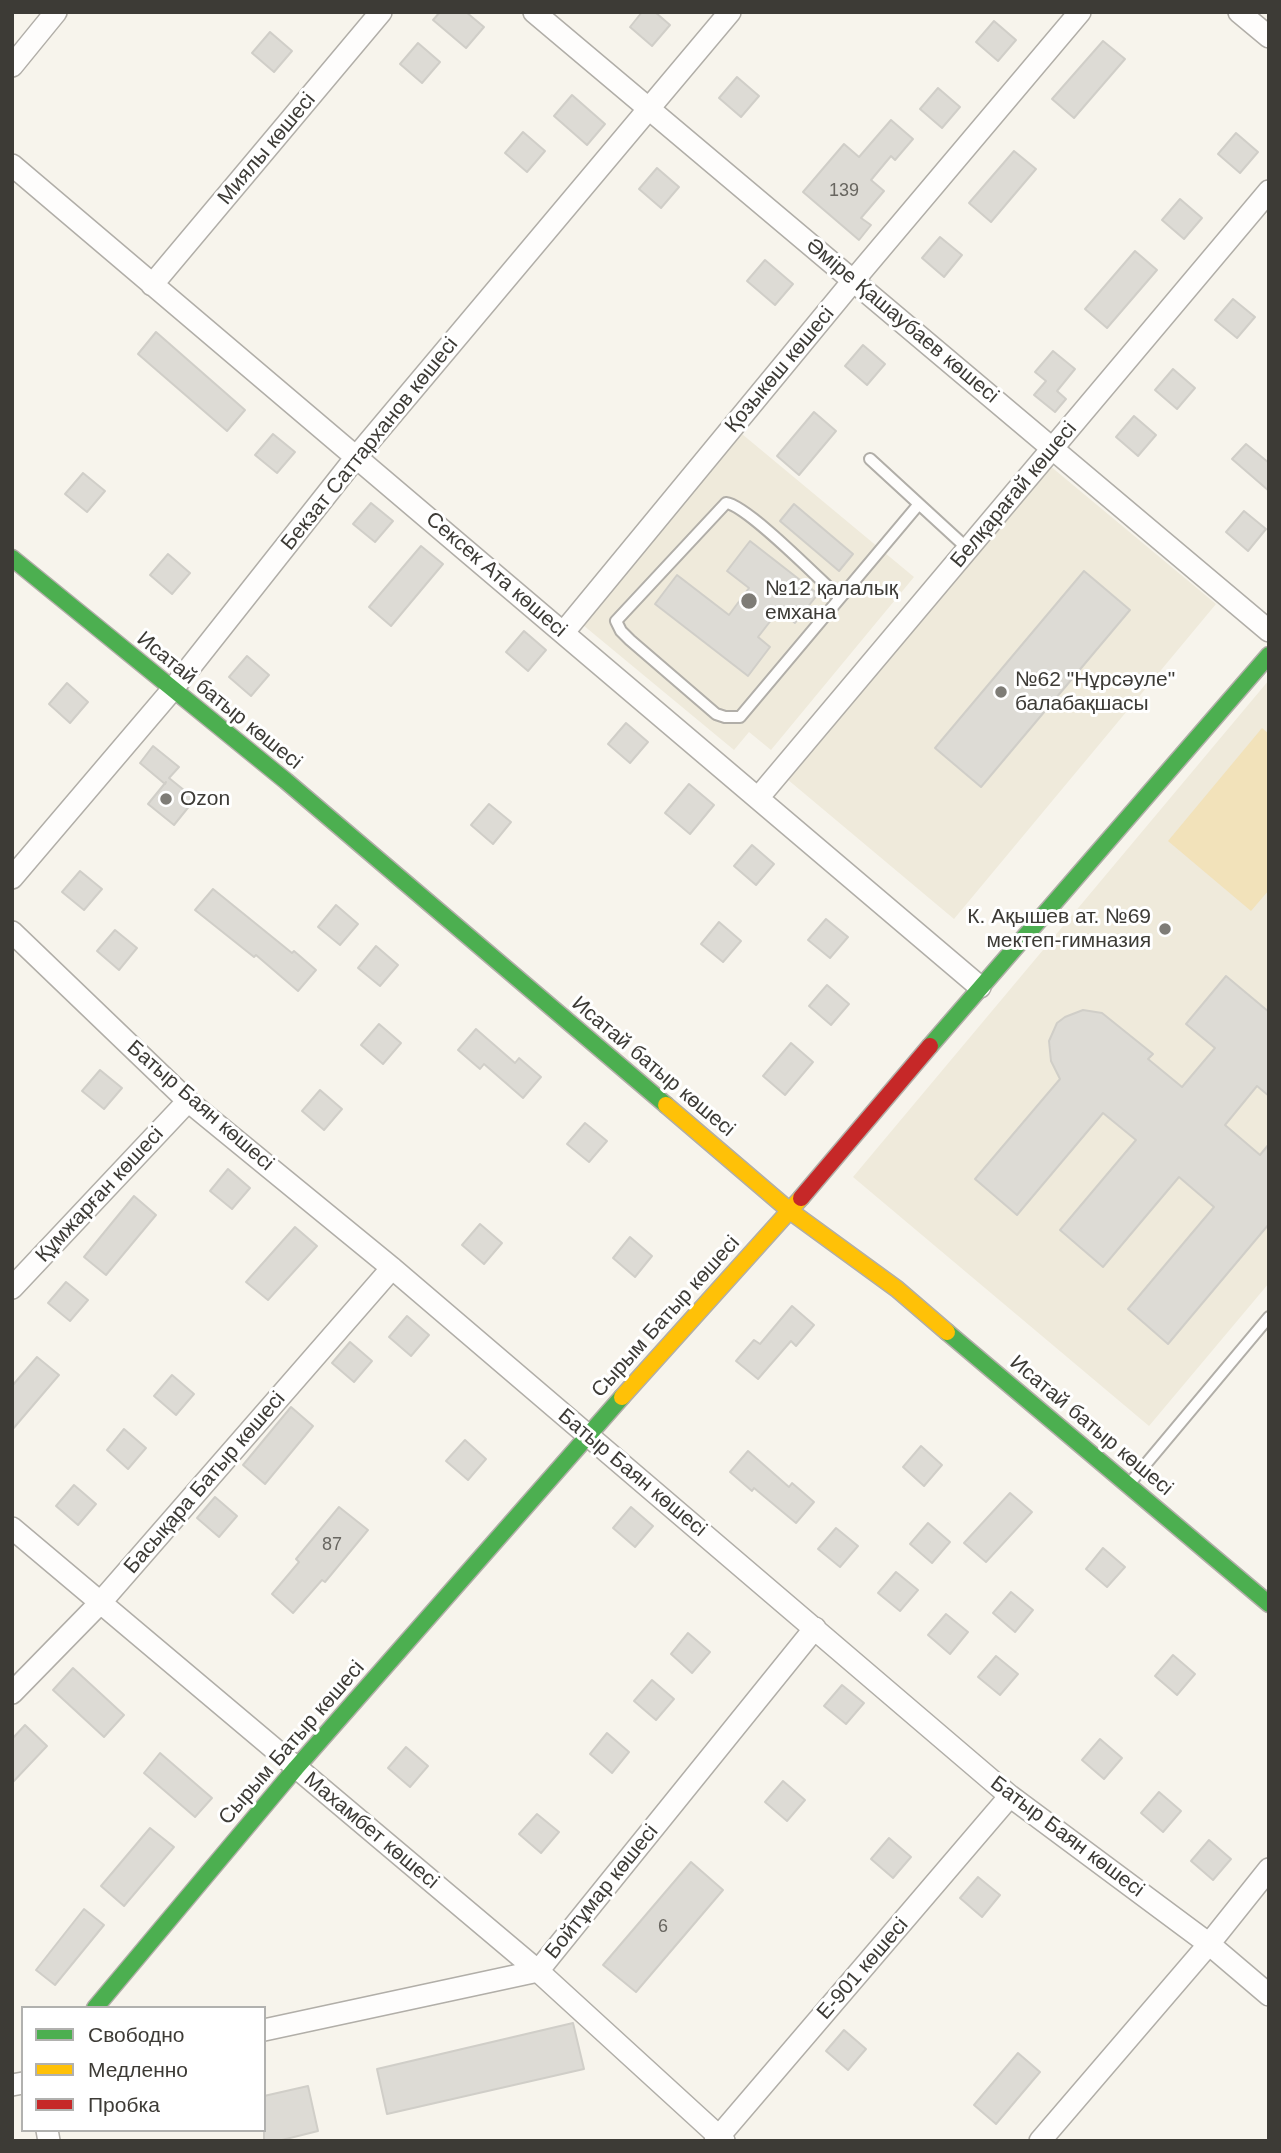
<!DOCTYPE html>
<html>
<head>
<meta charset="utf-8">
<style>
  body { margin:0 }
  #map { position:relative; width:1281px; height:2153px; overflow:hidden; background:#f7f4ec; font-family:Arial,sans-serif }
  canvas { display:block }
  .frame { position:absolute; inset:0; border:14px solid #3d3b36; pointer-events:none }
  .legend { position:absolute; left:21px; top:2006px; width:245px; height:126px; box-sizing:border-box; background:#fff; border:2px solid #b1b1af; margin:0; padding:9px 12px; list-style:none; font-size:21px; color:#3d3b36 }
  .legend li { display:flex; align-items:center; gap:14px; height:35px }
  .legend b { width:35px; border:2px solid #b1b1af }
</style>
</head>
<body>
<div id="map">
<canvas width="1281" height="2153"></canvas>
<div class="frame"></div>
<ul class="legend">
<li><b style="height:9px;background:#4caf50"></b>Свободно</li>
<li><b style="height:9px;background:#ffc107"></b>Медленно</li>
<li><b style="height:9px;background:#c62828"></b>Пробка</li>
</ul>
</div>
<script>
const g = document.querySelector('canvas').getContext('2d');
g.lineJoin = 'round';
function fill(path, color) { g.fillStyle = color; g.fill(path, 'evenodd'); }
function strokePath(path, color, width, dash) { g.strokeStyle = color; g.lineWidth = width; g.lineCap = dash ? 'butt' : 'round'; g.setLineDash(dash || []); g.stroke(path); }
function drawText(font, color, halo, rows, align = 'center') {
  g.font = font + ' Arial,sans-serif'; g.lineWidth = 6; g.setLineDash([]); g.textBaseline = 'middle'; g.strokeStyle = halo; g.fillStyle = color; for (const [text, x, y, turn = 0] of rows) {
    g.save(); g.translate(x, y); g.rotate((+turn || 0) * Math.PI / 180); g.textAlign = isNaN(turn) ? turn : align; if (halo) g.strokeText(text, 0, 0); g.fillText(text, 0, 0); g.restore();
  }
}
fill(new Path2D(`
  M742 434 914 577 771 750 749 732 734 750 583 625Z
  M1049 465 1216 604 954 919 787 779Z
  M1269 680V1283L1149 1426 853 1177Z`), '#efeadb');
fill(new Path2D(`
  M1262 728 1269 734V890L1251 911 1168 841Z`), '#f2e2ba');
const building = new Path2D(`
  M440 12H466L484 27 466 48 433 20Z
  M642 12H655L670 25 652 46 630 27Z
  M994 21 1016 40 998 61 976 42Z
  M270 32 292 51 274 72 252 53Z
  M1103 41 1125 59 1074 118 1052 99Z
  M418 43 440 62 422 83 400 64Z
  M737 77 759 96 741 117 719 98Z
  M938 88 960 107 942 128 920 109Z
  M572 95 605 124 587 145 554 116Z
  M891 120 913 139 895 160 891 156 871 180 884 191 861 218 871 225 859 240 803 192 844 144 859 157Z
  M523 132 545 151 527 172 505 153Z
  M1236 133 1258 152 1240 173 1218 154Z
  M1014 151 1036 169 991 222 969 203Z
  M657 168 679 187 661 208 639 189Z
  M1180 199 1202 218 1184 239 1162 220Z
  M940 237 962 255 944 277 922 258Z
  M1135 251 1157 270 1107 328 1085 309Z
  M765 260 793 284 775 305 747 281Z
  M1233 299 1255 317 1237 338 1215 320Z
  M156 332 245 410 227 431 138 354Z
  M863 345 885 364 867 385 845 366Z
  M1053 351 1075 369 1057 391 1066 399 1055 412 1034 395 1046 381 1035 372Z
  M1173 369 1195 388 1177 409 1155 390Z
  M814 412 836 431 799 475 777 456Z
  M1134 416 1156 435 1138 456 1116 437Z
  M273 434 295 452 277 473 255 455Z
  M1246 444 1269 463V491L1232 459Z
  M83 473 105 491 87 512 65 494Z
  M371 503 393 521 375 542 353 524Z
  M794 504 853 554 839 571 780 521Z
  M1244 511 1266 529 1248 551 1226 532Z
  M750 541 818 594 795 623 779 610 758 637 770 647 748 676 655 604 677 575 729 615 749 588 727 571Z
  M421 546 443 564 391 626 369 607Z
  M168 554 190 573 172 594 150 575Z
  M1084 571 1130 610 981 787 935 748Z
  M524 631 546 650 528 671 506 652Z
  M247 656 269 675 251 696 229 677Z
  M67 683 88 702 70 723 49 704Z
  M626 723 648 742 630 763 608 744Z
  M153 746 179 767 169 778 195 799 174 825 148 804 166 782 165 784 140 763Z
  M689 784 714 805 690 834 665 813Z
  M489 804 511 822 493 844 471 825Z
  M752 845 774 864 756 885 734 866Z
  M80 871 102 889 84 910 62 892Z
  M213 889 292 953 294 951 316 970 298 991 256 955 254 957 195 910Z
  M336 905 358 924 340 945 318 927Z
  M826 919 848 937 830 958 808 940Z
  M719 922 741 941 723 962 701 944Z
  M115 930 137 948 119 970 97 951Z
  M376 946 398 965 380 986 358 968Z
  M1226 976 1269 1012V1096L1257 1086 1225 1125 1260 1155 1269 1144V1224L1168 1344 1128 1309 1214 1207 1179 1177 1103 1267 1060 1230 1136 1140 1103 1113 1017 1215 975 1179 1060 1079 1051 1061 1049 1041 1057 1023 1065 1017 1083 1010 1102 1013 1153 1054 1148 1059 1182 1087 1215 1048 1186 1024Z
  M827 985 849 1004 831 1025 809 1006Z
  M379 1024 401 1043 383 1064 361 1045Z
  M476 1029 515 1063 519 1058 541 1077 523 1098 484 1064 480 1069 458 1050Z
  M791 1043 813 1062 785 1095 763 1076Z
  M100 1070 122 1088 104 1109 82 1091Z
  M320 1090 342 1109 324 1130 302 1111Z
  M585 1123 607 1141 589 1162 567 1144Z
  M228 1169 250 1188 232 1209 210 1191Z
  M134 1196 156 1215 106 1275 84 1257Z
  M480 1224 502 1243 484 1264 462 1245Z
  M295 1227 317 1246 268 1300 246 1282Z
  M630 1237 652 1256 635 1277 613 1258Z
  M66 1282 88 1300 70 1321 48 1303Z
  M792 1306 814 1325 796 1346 791 1341 758 1379 736 1361 754 1340 760 1344Z
  M407 1316 429 1335 411 1356 389 1337Z
  M350 1342 372 1361 354 1382 332 1363Z
  M37 1357 59 1375 12 1430V1386Z
  M172 1375 194 1394 176 1415 154 1396Z
  M291 1407 313 1426 265 1484 243 1465Z
  M124 1429 146 1448 128 1469 107 1450Z
  M465 1440 486 1459 468 1480 446 1461Z
  M921 1446 942 1465 924 1486 903 1467Z
  M748 1451 789 1487 792 1483 814 1502 796 1523 754 1488 752 1491 730 1472Z
  M74 1485 96 1504 78 1525 56 1506Z
  M1010 1493 1032 1512 986 1562 964 1543Z
  M215 1497 237 1516 219 1537 197 1518Z
  M339 1507 368 1530 325 1582 322 1580 293 1613 272 1594 299 1562 296 1559Z
  M631 1507 653 1526 635 1547 613 1528Z
  M928 1523 950 1542 932 1563 910 1544Z
  M836 1528 858 1546 840 1567 818 1549Z
  M1103 1548 1125 1567 1107 1587 1086 1569Z
  M896 1572 918 1590 900 1611 878 1593Z
  M1011 1592 1033 1610 1015 1632 993 1613Z
  M946 1614 968 1632 950 1654 928 1635Z
  M688 1633 710 1652 692 1673 671 1654Z
  M1173 1655 1195 1674 1177 1695 1155 1676Z
  M996 1656 1018 1674 1000 1695 978 1677Z
  M73 1668 124 1715 104 1737 53 1690Z
  M652 1680 674 1699 656 1720 634 1701Z
  M842 1685 864 1703 846 1724 824 1706Z
  M25 1725 47 1746 12 1783V1739Z
  M607 1733 629 1752 612 1773 590 1754Z
  M1100 1739 1122 1758 1104 1779 1082 1760Z
  M406 1747 428 1766 410 1787 388 1768Z
  M160 1753 212 1798 195 1817 144 1773Z
  M783 1781 805 1800 787 1821 765 1802Z
  M1159 1792 1181 1811 1163 1832 1141 1813Z
  M537 1814 559 1832 541 1853 519 1834Z
  M150 1828 174 1847 124 1906 101 1886Z
  M889 1838 911 1857 893 1878 871 1859Z
  M1209 1840 1231 1859 1213 1880 1191 1861Z
  M691 1862 723 1890 636 1992 603 1965Z
  M978 1877 1000 1895 982 1917 960 1898Z
  M84 1909 104 1925 55 1985 36 1970Z
  M573 2023 584 2069 387 2114 377 2069Z
  M844 2030 866 2049 848 2070 826 2051Z
  M1018 2053 1040 2072 996 2124 974 2105Z
  M308 2086 318 2131 278 2141H264V2096Z`);
fill(building, '#dddbd5');
strokePath(building, '#d0cec8', 2);
const lane = new Path2D(`
  M870 459 968 549
  M840 598C820 580 747 505 726 503L616 621 621 631 630 640 716 714 725 717H740L919 504
  M1130 1483 1269 1317`);
const street = new Path2D(`
  M534 12 1269 631
  M1239 12 1269 37
  M12 66 56 12
  M12 165 980 987
  M152 285 381 12
  M563 633 853 281 1080 12
  M758 798 1269 191
  M12 878 172 690 357 456 730 12
  M12 932 188 1101 392 1268 1010 1796 1209 1944 1269 1995
  M12 1288 188 1101
  M12 1528 538 1971 724 2141
  M12 1693 100 1603 392 1268
  M264 2030 538 1971 815 1628
  M12 2085 23 2083
  M47 2130 49 2141
  M715 2141 1010 1796
  M1040 2141 1209 1944 1269 1869`);
const fast = new Path2D(`
  M12 558 286 781 666 1105
  M930 1046 1269 655
  M947 1332 1269 1604
  M95 2008 296 1768 622 1397`);
const slow = new Path2D(`
  M666 1105 790 1211 897 1289 947 1332
  M622 1397 801 1198`);
const jam = new Path2D(`
  M801 1198 930 1046`);
strokePath(lane, '#b1aea8', 14);
strokePath(street, '#b1aea8', 24);
strokePath(fast, '#b1aea8', 19);
strokePath(slow, '#b1aea8', 19);
strokePath(jam, '#b1aea8', 19);
strokePath(lane, '#fefdfc', 10);
strokePath(street, '#fefdfc', 21);
strokePath(fast, '#4caf50', 16);
strokePath(slow, '#ffc107', 16);
strokePath(jam, '#c62828', 16);
for (const [x, y, r, color] of [
  [749,601,9,"#7e7c76"],
  [1001,692,7,"#7e7c76"],
  [166,799,7,"#7e7c76"],
  [1165,929,7,"#7e7c76"]
]) { const dot = new Path2D(); dot.arc(x, y, r, 0, 2 * Math.PI); g.fillStyle = color; g.fill(dot); strokePath(dot, '#fff', 2.5); }
drawText('18px', '#686660', null, [
  ["139",844,191],
  ["87",332,1545],
  ["6",663,1927]
]);
drawText('21px', '#3d3b36', '#fff', [
  ["Миялы көшесі",267,149,-50],
  ["Әміре Қашаубаев көшесі",902,321,40],
  ["Қозыкөш көшесі",780,370,-50],
  ["Бекзат Саттарханов көшесі",370,444,-51],
  ["Белқарағай көшесі",1014,495,-50],
  ["Сексек Ата көшесі",496,575,41],
  ["Исатай батыр көшесі",219,701,39],
  ["Исатай батыр көшесі",653,1067,40],
  ["Батыр Баян көшесі",200,1106,41],
  ["Құмжарған көшесі",100,1195,-47],
  ["Сырым Батыр көшесі",666,1317,-48],
  ["Исатай батыр көшесі",1091,1426,40],
  ["Батыр Баян көшесі",632,1473,40],
  ["Басықара Батыр көшесі",205,1483,-49],
  ["Сырым Батыр көшесі",292,1743,-49],
  ["Махамбет көшесі",371,1831,40],
  ["Батыр Баян көшесі",1067,1837,37],
  ["Бойтұмар көшесі",602,1892,-51],
  ["Е-901 көшесі",863,1969,-49]
]);
drawText('21px', '#3d3b36', '#fff', [
  ["№12 қалалық",765,589],
  ["емхана",765,613],
  ["№62 \"Нұрсәуле\"",1015,680],
  ["балабақшасы",1015,704],
  ["Ozon",180,799],
  ["К. Ақышев ат. №69",1151,917,"right"],
  ["мектеп-гимназия",1151,941,"right"]
], 'left');
</script>
</body>
</html>
